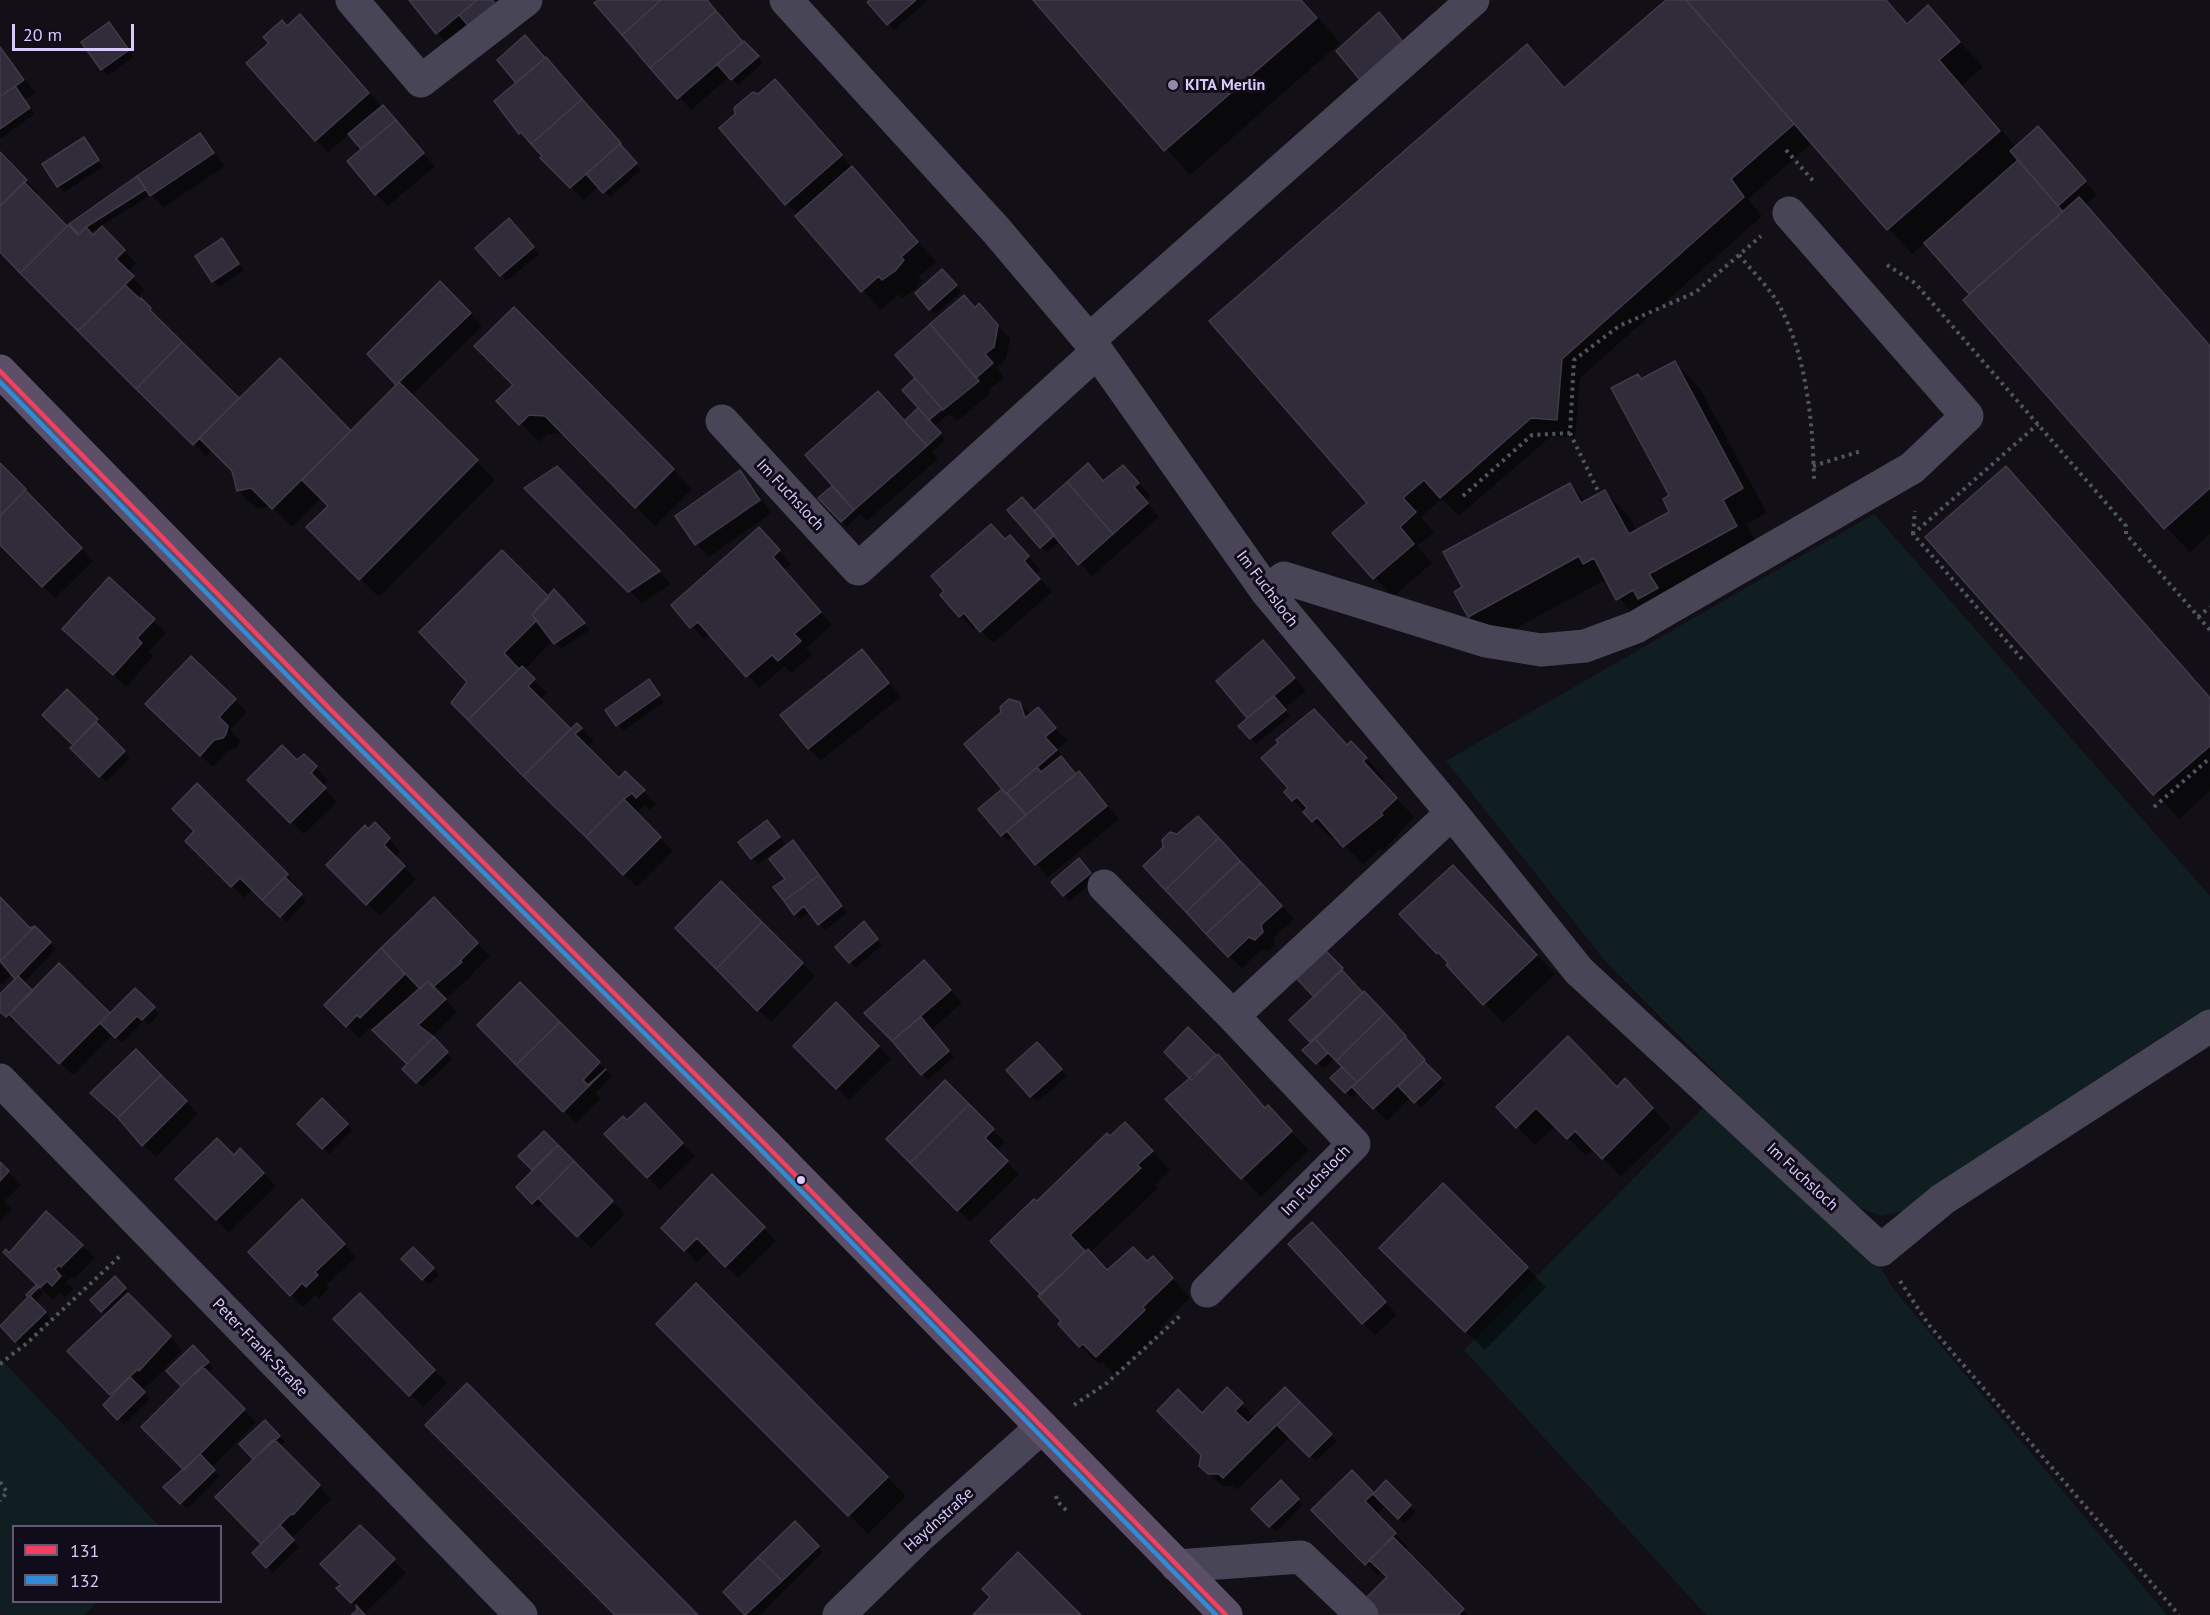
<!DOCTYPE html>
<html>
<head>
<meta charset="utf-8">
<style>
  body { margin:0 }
  #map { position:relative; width:2210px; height:1615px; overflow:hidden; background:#121016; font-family:"PT Sans",sans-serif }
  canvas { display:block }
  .legend { position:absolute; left:12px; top:1525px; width:210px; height:78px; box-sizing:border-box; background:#110c1a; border:2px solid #615874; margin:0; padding:8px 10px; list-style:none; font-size:18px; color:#d8cafa }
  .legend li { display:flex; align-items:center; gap:12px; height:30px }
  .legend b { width:30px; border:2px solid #615874 }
  .scale { position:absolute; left:12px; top:24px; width:122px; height:27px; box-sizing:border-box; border:3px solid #d8cafa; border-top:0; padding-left:8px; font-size:18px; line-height:21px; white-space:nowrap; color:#d8cafa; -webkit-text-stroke:4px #110c1a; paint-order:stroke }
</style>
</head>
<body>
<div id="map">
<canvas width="2210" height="1615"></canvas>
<ul class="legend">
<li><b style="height:8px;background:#f24062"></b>131</li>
<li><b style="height:8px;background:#338bd7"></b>132</li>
</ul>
<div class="scale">20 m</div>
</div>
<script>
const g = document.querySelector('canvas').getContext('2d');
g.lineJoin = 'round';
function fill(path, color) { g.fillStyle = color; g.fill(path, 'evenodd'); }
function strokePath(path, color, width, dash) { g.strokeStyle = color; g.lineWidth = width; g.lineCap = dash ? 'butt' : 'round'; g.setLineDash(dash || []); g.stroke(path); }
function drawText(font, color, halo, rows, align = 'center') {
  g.font = font + ' "PT Sans",sans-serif'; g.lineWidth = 6; g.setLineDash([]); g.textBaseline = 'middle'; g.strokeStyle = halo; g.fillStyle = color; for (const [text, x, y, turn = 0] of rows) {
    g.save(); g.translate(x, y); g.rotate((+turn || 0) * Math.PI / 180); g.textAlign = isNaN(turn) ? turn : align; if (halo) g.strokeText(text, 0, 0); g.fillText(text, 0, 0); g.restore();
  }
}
fill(new Path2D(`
  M1874 514 2210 896V1016L1915 1208 1882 1216 1844 1202 1606 962 1446 761Z
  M1704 1107 1872 1254 1895 1291 2167 1615H1706L1464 1350Z
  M0 1358 159 1526H14V1602H98L84 1615H0Z`), '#101e21');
fill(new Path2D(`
  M411 0H493L497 5 449 46Z
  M600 0H706L763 63 738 85 730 76 691 110Z
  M872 0H928L894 30Z
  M1035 0H1303L1340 43 1190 175Z
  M1668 0H1887L1908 24 1928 7 1983 67 1962 85 2016 147 2050 141 2097 195 2085 205 2210 344V534L2190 552 2166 527 1926 242 1912 254 1812 143 1748 199 1762 216 1580 378 1575 438 1551 436 1459 516 1442 499 1421 517 1434 532 1417 546 1432 563 1393 597 1334 533 1369 503 1527 46 1566 89Z
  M109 24 134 57 108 75 102 69Z
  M312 29 435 166 388 206 376 194 363 149 349 134 328 152 316 140Z
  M0 46 35 93 25 100 35 114 0 139Z
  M546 60 641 170 610 197 599 186 584 200 542 158 544 156 520 133 496 102Z
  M775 81 936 262 918 277 922 280 914 290 902 298 899 294 881 310 721 128Z
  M199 135 225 166 164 207 151 195 90 233 93 236 102 228 136 263 128 273 145 290 136 298 141 300 163 322 161 324 239 401 351 433 398 385 369 354 440 283 482 326 411 396 495 480 379 597 308 527 330 506 321 498 292 527 271 506 257 509 238 491 233 471 212 449 206 456 0 249V154L38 193 35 196 78 237 81 234 71 224 76 219Z
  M84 139 103 167 64 192 58 186Z
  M515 226 539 254 507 281 477 248Z
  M222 240 244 270 219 287 214 281Z
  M948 277 961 292 936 314 930 309Z
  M979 305 1010 339 1006 359 996 368 1004 377 988 391 990 394 957 421 949 414 933 427 945 440 932 452 938 459 867 521 860 514 847 527 820 498 839 495 920 408 919 384Z
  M514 309 692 489 655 526 564 434H548L539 442 499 401 515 385Z
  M1675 363 1699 387 1767 513 1746 524 1761 551 1642 623 1603 581 1493 641 1469 616 1570 485 1586 502 1605 492 1629 516 1637 531 1671 512V496L1642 380ZM1585 551 1587 553 1483 610V607Z
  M1088 465 1104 482 1135 479 1150 496 1145 501 1159 517 1092 576 1051 529 1049 531 1058 543 1047 552 1041 547 1034 513Z
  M0 466 93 561 55 598 0 542Z
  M557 468 671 584 642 603 526 488Z
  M2006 468 2210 697V791L2179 819 1927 537Z
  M739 472 761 497 697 544 677 516Z
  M762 500 771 513 709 557 698 545Z
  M1005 540 1022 549 1040 570 1036 574 1052 592 993 643 976 625 973 629 942 595Z
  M771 541 791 564 784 570 832 625 806 648 812 655 791 673 785 666 759 688 711 634 704 639 673 605Z
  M109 579 166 633 149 651 153 656 126 687 76 642Z
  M560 597 590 630 561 649 553 640 524 670 547 693 539 700 571 731 577 725 594 741 586 748 619 780 625 773 656 804 650 810 645 805 636 813 673 851 637 887 453 703 548 598Z
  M862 651 901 697 821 760 809 748Z
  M1275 654 1306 691 1284 709 1290 716 1256 744 1251 738 1250 718 1218 681Z
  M654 687 664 702 623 731 607 710Z
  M67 691 130 758 106 782 44 715Z
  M235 700 247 712 230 730 240 740 238 747 227 752 213 767 160 717Z
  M1019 703 1031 715 1038 709 1051 722 1067 741 1057 750 1119 819 1048 877 1013 836 1008 841 1002 835Z
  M1314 711 1348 746 1351 743 1370 762 1384 778 1381 781 1414 817 1383 851 1381 848 1363 864 1335 836 1332 839 1293 800 1290 789Z
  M304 756 328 780 322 786 337 802 304 834 249 780 297 762Z
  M197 785 299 888 296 891 306 901 287 922 253 889 244 898 187 840 196 831Z
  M375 824 401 852 395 858 416 879 380 916 328 865Z
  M773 828 785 844 758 864 740 843Z
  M1210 830 1294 919 1273 938 1275 945 1268 951 1262 949 1242 968 1229 956Z
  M793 842 847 913 825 930 810 912 801 919 795 914 787 880Z
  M1085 866 1096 879 1070 901 1064 895Z
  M721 883 815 976 771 1022 677 928Z
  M1472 885 1555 974 1503 1023 1402 914Z
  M0 899 32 932 35 928 56 949 23 983 33 992 110 1015 135 990 159 1014 149 1025 144 1020 122 1043 113 1034 73 1075 16 1019 13 1022 0 1010V996L17 979 12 974 2 984 0 982Z
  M434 899 490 956 472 974 473 975 445 999 457 1012 431 1037 452 1059 423 1087 404 1069 409 1064 371 1027 359 1038 326 1005ZM419 985 421 987 410 998 408 996Z
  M870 929 882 945 856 968 850 962Z
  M1325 952 1398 1028 1445 1084 1421 1108 1411 1097 1387 1121 1359 1092 1352 1098 1332 1078 1344 1067 1335 1058 1323 1069 1305 1050 1313 1043 1291 1020 1316 997Z
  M936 974 962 1003 931 1030 954 1057 928 1080 867 1013Z
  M520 984 612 1076 595 1093 600 1099 576 1123 479 1025Z
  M836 1004 891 1059 849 1100 795 1046Z
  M1188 1029 1309 1150 1261 1197 1167 1100 1192 1078Z
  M1043 1050 1067 1076 1037 1102 1008 1070Z
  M136 1051 198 1114 156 1157 105 1106Z
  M1625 1080 1671 1128 1621 1176 1594 1149 1586 1156 1556 1125 1535 1145 1498 1107 1617 1088Z
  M945 1082 1005 1142 996 1151 1019 1174 970 1222 888 1139Z
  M322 1100 352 1130 329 1154 299 1124Z
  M645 1105 695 1156 660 1190 606 1134 627 1122Z
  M544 1133 625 1214 591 1248 544 1202 538 1208 518 1187 534 1170 520 1156Z
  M1110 1138 1144 1142 1170 1170 1155 1185 1158 1188 1088 1254 1107 1272 1147 1263 1171 1277 1190 1298 1160 1327 1163 1330 1115 1375 1102 1362 1099 1365 1060 1324 1063 1321 1037 1204Z
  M240 1150 276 1186 229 1232 177 1179 234 1157Z
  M0 1164 21 1185 4 1201 12 1209 0 1221Z
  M712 1176 776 1241 738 1278 710 1250 697 1262 663 1228Z
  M1443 1185 1546 1287 1485 1350 1382 1248Z
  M302 1202 356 1257 326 1285 329 1288 319 1299 315 1295 303 1307 250 1252Z
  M46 1213 95 1258 74 1279 72 1277 66 1282 73 1289 65 1297 60 1292 53 1299 39 1288 43 1294 35 1303 51 1319 22 1347 1 1326 30 1298 28 1295 38 1285 9 1255Z
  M1324 1236 1397 1315 1375 1335 1363 1323Z
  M413 1249 439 1275 429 1285 403 1259Z
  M115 1278 182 1350 152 1382 141 1390 150 1399 124 1424 105 1405 114 1396 69 1352 107 1315 92 1300Z
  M696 1286 906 1496 868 1534 658 1324Z
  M360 1295 447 1383 423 1407 335 1319Z
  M193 1347 213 1368 207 1373 256 1422 211 1468 220 1476 187 1509 165 1487 185 1469 183 1386 168 1371Z
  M1227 1389 1255 1418 1285 1389 1337 1441 1316 1461 1291 1436 1237 1490 1233 1486H1222L1201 1465 1202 1415Z
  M265 1422 285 1442 280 1447 331 1499 291 1539 299 1547 273 1573 254 1553 263 1544 256 1460 241 1444Z
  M1352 1472 1374 1495 1386 1482 1416 1512 1404 1524 1386 1505 1376 1515 1408 1547 1404 1550 1468 1615H1352L1389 1578 1383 1571 1378 1576 1314 1510Z
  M1281 1482 1303 1505 1276 1532 1253 1509Z
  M795 1523 823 1552 760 1615H748L725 1592Z
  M360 1527 406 1573 363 1615H353L359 1609 338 1589 343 1585Z`), '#0007');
const building = new Path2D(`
  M409 0H477L436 34Z
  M477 0H492L500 9 473 31 459 15Z
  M598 0H661L622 35 594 3Z
  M661 0H707L716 11 650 68 622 35Z
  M870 0H916L887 25 867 2Z
  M1033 0H1301L1317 18 1164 151Z
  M1666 0H1686L1794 124 1731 179 1744 197 1562 359 1557 420 1531 418 1440 498 1424 480 1403 498 1416 512 1400 527 1414 544 1373 579 1332 533 1367 503 1209 321 1527 44 1564 88Z
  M1686 0H1886L1907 24 1928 5 1960 42 1939 60 2000 131 1887 230Z
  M716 11 743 42 677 99 650 68Z
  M1379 12 1403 42 1361 81 1336 51Z
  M300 14 369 93 315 141 246 63 269 43 263 37 282 20 287 26Z
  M109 22 129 50 101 70 81 42Z
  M525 35 545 58 516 83 497 60Z
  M744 41 759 56 731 80 717 64Z
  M0 47 24 80 0 97Z
  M546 57 582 99 531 144 521 132 519 134 494 101Z
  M775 79 842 155 785 205 719 128 735 114 734 108 743 100 753 92 758 94Z
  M15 86 30 108 0 129V97Z
  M582 99 621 143 570 188 540 158 542 156 531 144Z
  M383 105 396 120 361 149 348 134Z
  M396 120 424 153 375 195 347 161Z
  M2038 126 2086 181 2058 206 2010 151Z
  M200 133 214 153 150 196 137 176Z
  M84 137 99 160 57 187 42 164Z
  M620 144 637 163 603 193 586 174Z
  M0 152 27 180 0 206Z
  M2018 160 2063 212 1969 294 1924 243Z
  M852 166 918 242 901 257 904 260 895 271 882 280 879 276 861 292 795 216Z
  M137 176 146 189 86 227 79 234 69 224Z
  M24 182 67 226 20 273 0 252V206Z
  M2079 197 2210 346V488L2164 529 1963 300Z
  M509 218 534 247 500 276 475 248Z
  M68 225 78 235 86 227 93 235 102 226 125 250 116 259 134 276 78 331 20 273Z
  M222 238 239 264 212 282 195 256Z
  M942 269 957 285 929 310 915 293Z
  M440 281 471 313 396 385 367 354Z
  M125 285 140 299 141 298 151 308 150 310 182 342 136 389 78 331Z
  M964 295 975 308 979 303 998 325 994 347 985 354 993 363 976 378 930 324Z
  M514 307 674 469 635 508 545 416 529 415 519 425 496 401 513 385 474 346Z
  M930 324 979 381 943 410 895 355Z
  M182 342 239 398 193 445 136 389Z
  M280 358 351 431 272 509 251 488 237 491 232 471 199 438Z
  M1675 361 1743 488 1723 500 1737 526 1649 574 1658 588 1638 599 1633 590 1616 600 1594 558 1583 564 1579 556 1468 617 1454 592 1462 587 1443 552 1570 483 1581 503 1605 490 1629 534 1669 512 1663 499 1669 495 1611 388 1638 374 1641 379Z
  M915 378 942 409 929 420 902 390Z
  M399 382 478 460 359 580 306 527 328 506 302 480Z
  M878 391 927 446 854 510 805 455Z
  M918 408 941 433 927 446 904 421Z
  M0 463 26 489 0 516Z
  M1088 463 1103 481 1123 465 1139 483 1134 487 1148 503 1113 534 1067 482Z
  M557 466 660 571 628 592 524 488Z
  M2006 466 2210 698V746L2153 795 1925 537Z
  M740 470 760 500 695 545 675 516Z
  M1067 482 1113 534 1078 565 1034 511Z
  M832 486 854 510 841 522 818 498Z
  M25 490 82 548 42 587 0 545V516Z
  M1022 497 1055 535 1040 548 1007 510Z
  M991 524 1005 539 1010 535 1029 556 1024 561 1040 579 980 632 964 613 959 617 940 595 944 591 931 576Z
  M759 527 780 550 773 557 821 612 794 634 801 641 778 661 772 655 746 677 698 622 690 628 671 605Z
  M502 550 549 597 532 615 537 620 504 653 519 669 468 720 451 703 467 682 419 632Z
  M109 577 155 619 137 638 142 643 113 675 62 629Z
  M554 589 585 623 554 644 532 615Z
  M1263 640 1295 678 1247 718 1216 681Z
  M862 649 889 683 808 749 780 715Z
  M191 656 236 699 219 717 228 726 226 734 223 738 214 740 200 756 145 704Z
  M522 666 535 679 528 686 571 729 523 776 468 720Z
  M649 679 660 695 616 726 605 710Z
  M67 689 98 719 73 745 42 715Z
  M1274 696 1286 710 1250 739 1238 726Z
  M1009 699 1020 702 1025 718 1038 707 1056 728 1045 737 1057 750 1006 794 964 744 1001 712 1000 707Z
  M1314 709 1347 745 1351 741 1367 758 1363 761 1397 798 1381 813 1383 815 1343 847 1317 817 1312 822 1303 812 1307 808 1297 797 1292 801 1284 792 1288 788 1261 758 1278 743 1276 740Z
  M96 722 125 751 99 777 70 748Z
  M577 723 582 728 575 734 619 778 625 771 645 790 636 798 632 793 624 799 586 837 523 776Z
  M282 745 297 760 304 754 317 766 311 773 326 788 290 823 247 780Z
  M1061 756 1076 774 1026 815 1007 793 1037 767 1041 772Z
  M1079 771 1107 806 1035 865 1007 831Z
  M197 783 288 874 262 900 240 878 231 887 185 841 194 831 172 809Z
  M1002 789 1026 815 1001 836 978 809Z
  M624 799 661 837 623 875 586 837Z
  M1198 816 1219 838 1165 890 1143 866 1163 847 1162 840 1170 832 1177 834Z
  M767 820 780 837 751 859 738 842Z
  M375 822 390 838 384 845 405 866 366 905 326 865 365 825 368 829Z
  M1219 838 1240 861 1186 912 1165 890Z
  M793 840 819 875 784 901 773 887 785 879 769 859Z
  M1079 858 1091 873 1063 896 1051 882Z
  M1240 861 1261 883 1206 934 1186 912Z
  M1453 865 1537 955 1483 1005 1446 965 1448 963 1438 952 1437 954 1399 914Z
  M819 875 842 906 818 925 804 906 794 915 784 901Z
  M285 877 302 894 280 917 262 900Z
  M721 881 762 922 716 969 675 928Z
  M1261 883 1282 906 1261 925 1263 932 1255 940 1249 937 1228 957 1206 934Z
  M0 897 30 928 35 926 0 961Z
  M434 897 478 943 460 961 462 962 433 987 428 981 420 989 381 948Z
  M864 921 878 939 849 963 835 947Z
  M762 922 803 963 757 1011 716 969Z
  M35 926 51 942 15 979 0 961Z
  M381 948 405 974 360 1018 357 1015 346 1027 324 1005Z
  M1325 950 1343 968 1314 997 1296 978Z
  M924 960 951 990 892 1041 864 1013Z
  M59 963 110 1013 59 1064 9 1014Z
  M1342 970 1363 993 1310 1042 1289 1020Z
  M18 976 33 991 6 1017 0 1012V994Z
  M428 981 446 999 418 1025 434 1037 407 1064 372 1030Z
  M520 982 560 1022 516 1065 477 1025Z
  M135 988 155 1007 142 1020 137 1016 115 1038 100 1023Z
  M1364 991 1385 1013 1336 1061 1315 1039Z
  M836 1002 879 1046 836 1089 793 1046Z
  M1385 1013 1406 1036 1357 1082 1336 1061Z
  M921 1017 949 1051 921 1075 892 1041Z
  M560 1022 600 1062 583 1080 588 1085 606 1069 563 1112 516 1065Z
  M1188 1027 1216 1055 1191 1080 1164 1052Z
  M1568 1036 1617 1087 1625 1078 1653 1108 1602 1159 1575 1131 1567 1139 1536 1108 1516 1128 1496 1107Z
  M434 1037 448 1052 416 1083 402 1069Z
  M1405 1037 1425 1060 1373 1109 1352 1087Z
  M1315 1039 1328 1053 1316 1064 1302 1050Z
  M1037 1042 1062 1069 1030 1097 1006 1070Z
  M136 1049 161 1075 118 1118 90 1093Z
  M1218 1054 1265 1108 1268 1105 1292 1131 1241 1179 1165 1099Z
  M1424 1061 1441 1078 1414 1103 1398 1086Z
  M1342 1067 1357 1082 1345 1093 1330 1078Z
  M161 1075 187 1101 142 1146 118 1118Z
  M945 1080 969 1104 910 1163 886 1139Z
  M322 1098 348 1124 322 1149 297 1124Z
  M645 1103 683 1143 647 1178 604 1134 623 1116 627 1120Z
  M969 1104 994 1129 985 1138 1008 1161 957 1211 910 1163Z
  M1125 1122 1153 1151 1137 1165 1141 1168 1070 1235 1085 1251 1041 1295 990 1241 1034 1199 1037 1201 1107 1133 1110 1136Z
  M544 1131 558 1145 532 1170 518 1156Z
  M217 1138 234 1155 240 1148 264 1173 216 1220 175 1179Z
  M558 1145 574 1161 532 1204 516 1187Z
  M574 1161 613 1201 577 1237 538 1198Z
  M0 1162 9 1171 0 1181Z
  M712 1174 765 1227 725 1267 697 1238 684 1251 661 1228Z
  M1443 1183 1528 1267 1465 1332 1379 1248Z
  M302 1199 345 1244 315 1272 318 1275 306 1287 302 1283 290 1296 248 1252Z
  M46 1211 83 1245 61 1267 59 1265 55 1269 61 1276 52 1286 47 1281 40 1288 3 1252 6 1249 9 1253Z
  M1312 1222 1386 1302 1362 1324 1288 1244Z
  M413 1247 434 1268 422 1280 401 1259Z
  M1133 1247 1147 1261 1153 1256 1173 1278 1143 1307 1145 1310 1096 1357 1083 1344 1079 1347 1058 1324 1061 1321 1038 1296 1088 1249 1107 1270Z
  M115 1276 126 1288 101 1312 90 1300Z
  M696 1283 888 1477 848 1516 656 1324Z
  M36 1285 39 1287 30 1296 46 1312 15 1342 0 1326 28 1297 26 1295Z
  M128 1293 171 1336 139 1371 138 1369 110 1395 67 1351Z
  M360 1293 435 1370 409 1396 333 1319Z
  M193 1345 209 1362 181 1386 166 1371Z
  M202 1366 245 1409 184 1470 141 1427Z
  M130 1377 145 1392 117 1420 103 1405Z
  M467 1383 698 1615H615L425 1425Z
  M1227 1387 1243 1403 1235 1411 1248 1423 1285 1387 1300 1402 1223 1478 1219 1474H1208L1199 1466 1201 1455 1157 1411 1178 1389 1202 1413Z
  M1300 1402 1332 1434 1309 1457 1277 1425Z
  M265 1420 280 1436 253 1459 239 1444Z
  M274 1439 320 1485 293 1515 291 1514 261 1544 215 1497Z
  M200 1454 215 1470 180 1504 163 1487Z
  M1352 1470 1374 1493 1365 1501 1396 1533 1365 1565 1311 1510Z
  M1281 1480 1299 1499 1269 1527 1251 1509Z
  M1386 1480 1411 1505 1398 1519 1373 1494Z
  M795 1521 819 1546 782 1581 758 1557Z
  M280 1525 294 1540 266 1568 252 1553Z
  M360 1525 395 1559 351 1603 336 1588 341 1585 320 1564Z
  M1393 1537 1464 1609 1458 1615H1349L1387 1577 1369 1560Z
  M1018 1552 1081 1615H973L990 1597 982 1589Z
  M758 1557 782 1581 745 1615 723 1592Z
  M356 1605 365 1615H351L357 1610Z`);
fill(building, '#312c39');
strokePath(building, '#403a4a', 1.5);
strokePath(new Path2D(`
  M1786 150 1815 183
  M1739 255C1752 271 1769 287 1779 305 1807 356 1813 424 1814 481
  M1887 265 1915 283 2126 526V534L2210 630
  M1570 433 1599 493
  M1813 466 1861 451
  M1463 496 1532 435 1570 433 1574 360 1619 326 1696 292 1761 236
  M1913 534 1915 511
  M2198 617 2210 607
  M2022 659 1913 534 2038 424
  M2154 807 2210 758
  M1900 1281 1929 1325 2179 1615
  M0 1364 27 1343 120 1256
  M1074 1405 1107 1383 1181 1315
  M0 1482 7 1492 0 1501
  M1056 1496 1057 1501 1069 1513`), '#4e5662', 4, [3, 4.5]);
strokePath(new Path2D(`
  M352 0 421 81 526 0
  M786 0 996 230 1089 340 1267 592 1452 813 1579 971 1881 1250 1943 1199 2210 1026
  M1089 340 1473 0
  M722 421 858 569 1097 352
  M1267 592 1284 578 1486 641 1541 650 1585 646 1636 627 1912 468 1967 416 1789 213
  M1104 886 1233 1016
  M0 1080 521 1615
  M1207 1291 1354 1144 1233 1016 1452 813
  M1177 1566 1301 1557 1362 1615
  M839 1615 920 1536 1042 1427`), '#484557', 33);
strokePath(new Path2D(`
  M0 371 327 706 765 1144 1226 1615`), '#5d4f68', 33);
strokePath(new Path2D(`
  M0 371 327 706 765 1144 1226 1615`), '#f24062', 4.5);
strokePath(new Path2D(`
  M0 382 322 711 760 1149 1216 1615`), '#338bd7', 4.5);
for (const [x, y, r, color] of [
  [1173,85,6,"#9389aa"],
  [801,1180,5,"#d8cafa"]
]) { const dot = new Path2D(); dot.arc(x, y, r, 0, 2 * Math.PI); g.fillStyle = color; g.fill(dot); strokePath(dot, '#110c1a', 2); }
drawText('bold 16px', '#d8cafa', '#110c1a', [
  ["KITA Merlin",1185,85]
], 'left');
drawText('16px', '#d8cafa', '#110c1a', [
  ["Im Fuchsloch",790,495,47],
  ["Im Fuchsloch",1267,589,53],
  ["Im Fuchsloch",1802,1177,43],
  ["Im Fuchsloch",1316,1181,-46],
  ["Peter-Frank-Straße",260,1348,46],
  ["Haydnstraße",939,1520,-42]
]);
</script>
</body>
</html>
